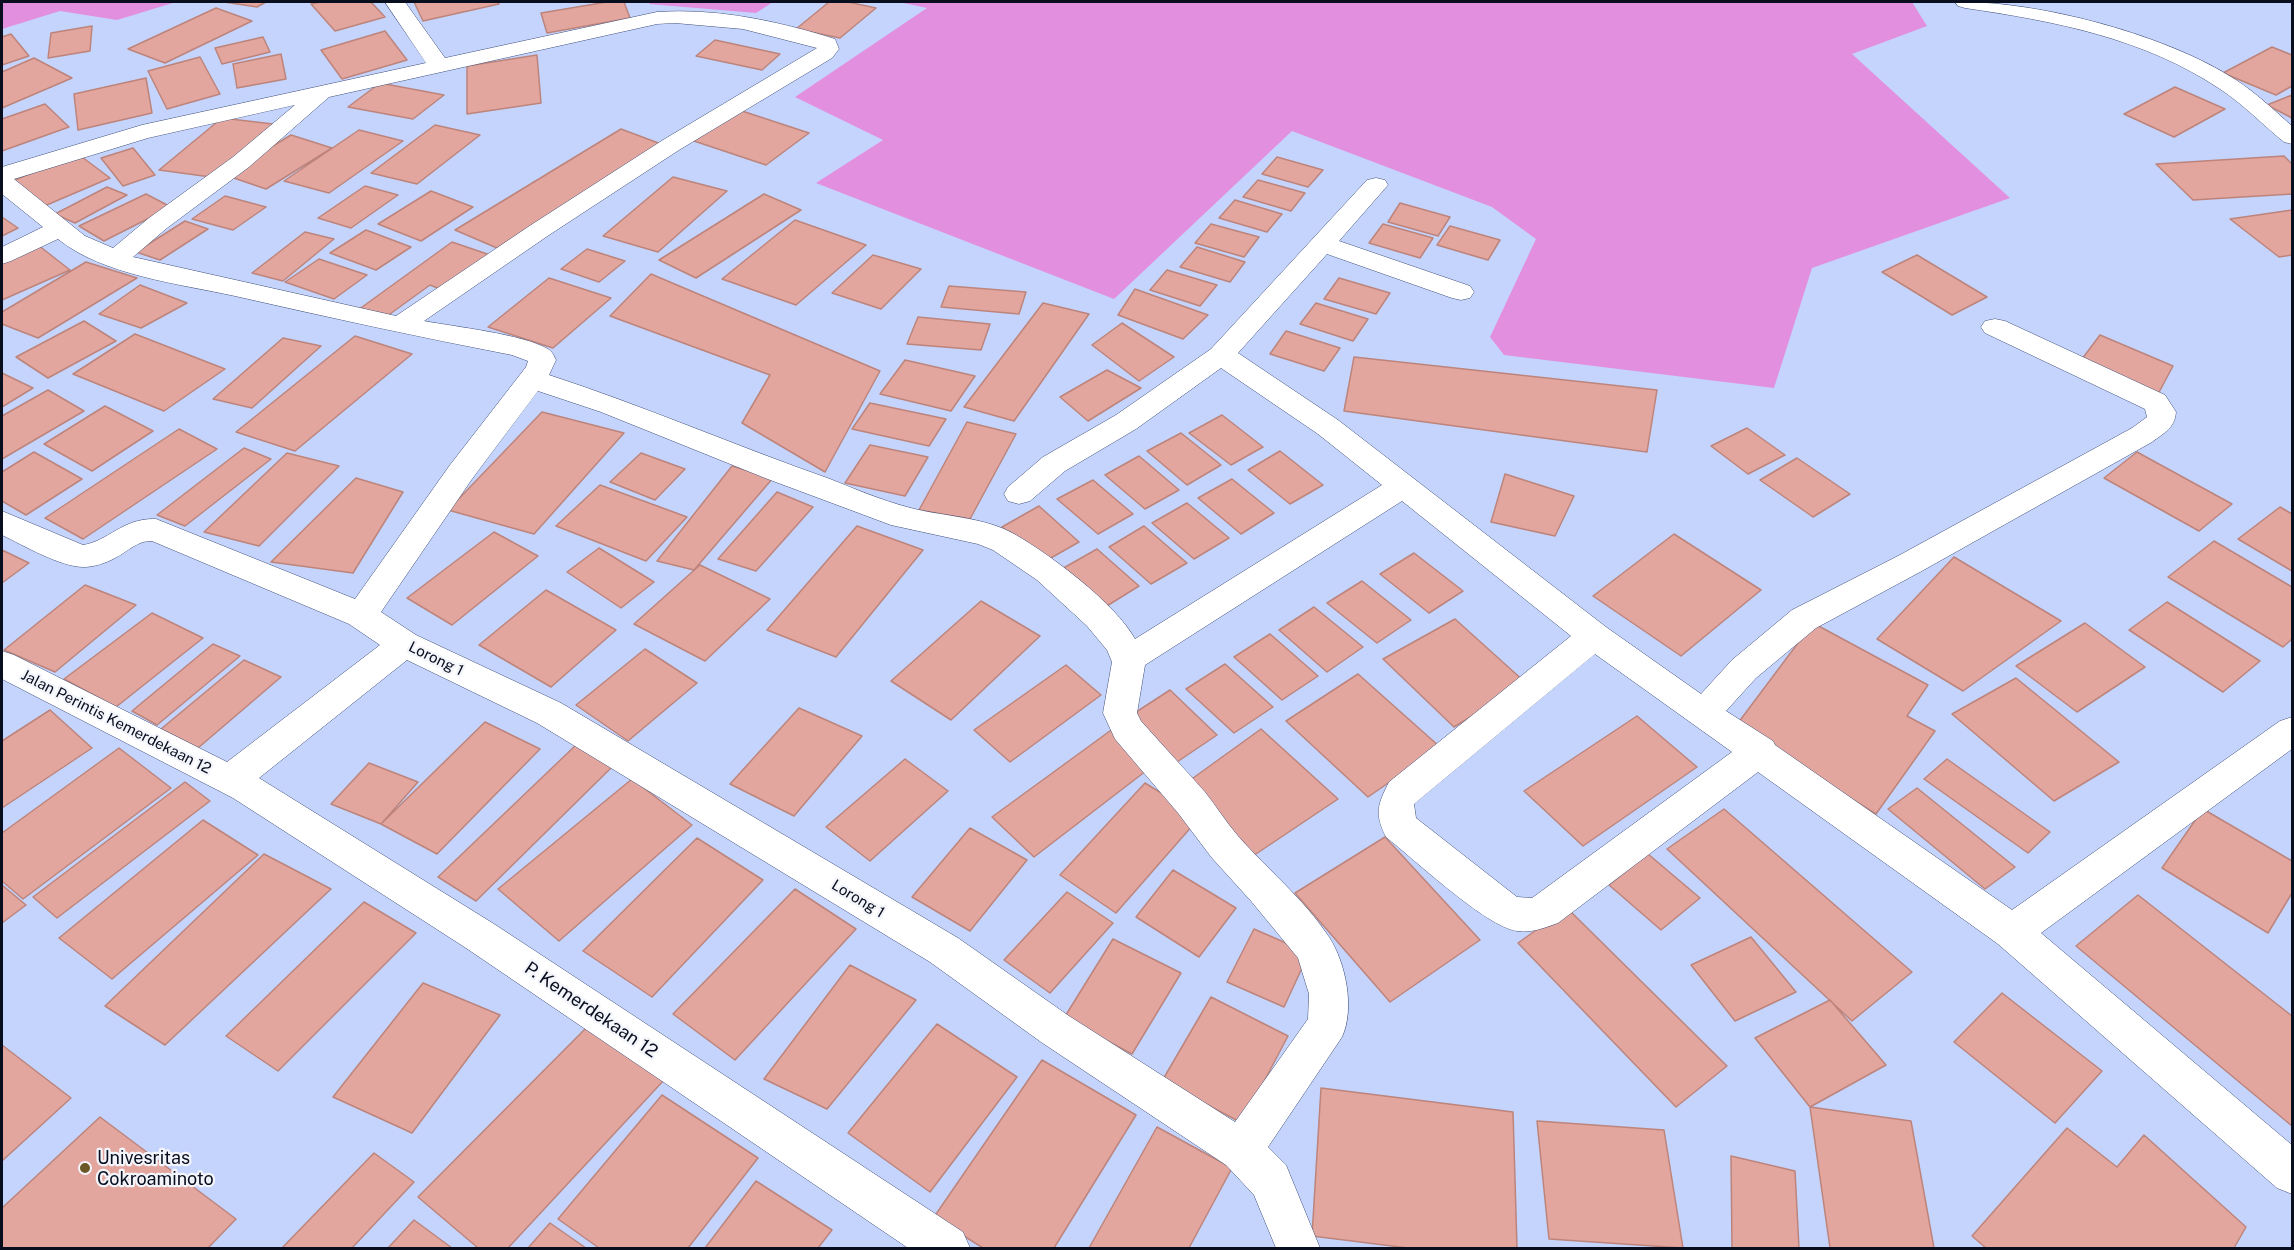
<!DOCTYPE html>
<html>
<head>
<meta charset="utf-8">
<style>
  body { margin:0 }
  #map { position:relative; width:2294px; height:1250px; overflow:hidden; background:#c4d4fc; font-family:"Public Sans",sans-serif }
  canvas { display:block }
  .frame { position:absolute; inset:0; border:3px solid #090e1f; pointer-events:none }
</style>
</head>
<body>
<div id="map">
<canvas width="2294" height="1250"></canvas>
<div class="frame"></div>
</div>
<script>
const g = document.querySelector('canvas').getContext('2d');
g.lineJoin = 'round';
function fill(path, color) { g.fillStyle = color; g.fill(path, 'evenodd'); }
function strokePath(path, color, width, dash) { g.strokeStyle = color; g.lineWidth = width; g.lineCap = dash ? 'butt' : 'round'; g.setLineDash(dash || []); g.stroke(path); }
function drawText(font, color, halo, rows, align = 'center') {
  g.font = font + ' "Public Sans",sans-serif'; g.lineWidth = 4.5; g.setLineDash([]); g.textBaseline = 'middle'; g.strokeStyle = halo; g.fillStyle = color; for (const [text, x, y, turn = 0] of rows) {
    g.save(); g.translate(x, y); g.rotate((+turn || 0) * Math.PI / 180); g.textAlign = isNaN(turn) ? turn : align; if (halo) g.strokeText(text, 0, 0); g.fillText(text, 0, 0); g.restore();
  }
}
fill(new Path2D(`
  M2 2H176L117 20 60 11 2 29Z
  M651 2H773L756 13 649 4Z
  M899 2H1912L1927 26 1852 54 2010 198 1812 268 1774 388 1504 355 1490 337 1536 239 1492 207 1292 131 1114 299 816 183 883 140 795 97 927 8Z`), '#e38fe0');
const building = new Path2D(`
  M224 2H266L257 7Z
  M320 2H371L385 17 335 31 311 4Z
  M414 2H498L499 4 423 21Z
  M607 2H624L630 18 547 33 541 13Z
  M829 2H848L876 8 840 38 796 29Z
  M216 8 252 21 165 63 128 49Z
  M92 26 90 51 48 58 51 33Z
  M385 31 407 60 342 79 321 50Z
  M11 34 29 56 2 65V37Z
  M263 37 270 52 222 64 215 48Z
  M715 40 780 54 762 70 696 56Z
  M2272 47 2292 55V86L2276 95 2223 73Z
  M281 54 286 79 237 88 233 64Z
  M537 55 541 103 467 114V66Z
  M200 57 220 94 167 109 148 71Z
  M34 58 72 78 2 108V72Z
  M146 78 152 113 78 130 74 94Z
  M380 83 444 95 413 119 348 107Z
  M2175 87 2225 109 2174 137 2124 114Z
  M2292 95V118L2267 105Z
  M45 104 69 127 2 151V119Z
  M739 110 809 133 766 165 694 141Z
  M222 118 273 124 211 177 159 170Z
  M435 125 480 135 417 184 371 173Z
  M621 129 661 144 497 248 455 230Z
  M359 130 403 141 329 193 284 181Z
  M291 135 332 148 266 189 225 175Z
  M133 148 155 175 123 186 101 158Z
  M78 154 110 178 42 207 10 182Z
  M2284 156 2292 164V194L2193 200 2156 164Z
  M1277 157 1323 170 1308 187 1262 174Z
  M673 177 727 191 658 252 603 236Z
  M1258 180 1305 193 1291 211 1243 197Z
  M365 186 398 195 351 228 318 218Z
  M107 187 127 195 75 223 55 214Z
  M431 191 473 207 421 241 378 224Z
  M146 194 171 207 104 241 79 226Z
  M764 194 801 210 696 278 659 260Z
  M225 196 266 207 233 230 192 219Z
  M1235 200 1282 214 1267 232 1219 218Z
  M1400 203 1450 217 1438 236 1388 222Z
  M2292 210V255L2279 257 2230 219Z
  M2 217 18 228 2 236Z
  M795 220 866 245 796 305 722 279Z
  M185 221 208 229 160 260 136 252Z
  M1211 224 1259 237 1244 257 1195 243Z
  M1383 224 1433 238 1420 258 1369 243Z
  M1450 226 1500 240 1488 260 1437 245Z
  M366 230 411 247 376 270 330 253Z
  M305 232 334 239 283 281 252 273Z
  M452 242 493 256 445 291 430 285 383 319 358 310Z
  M38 245 70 270 2 300V261Z
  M1197 247 1245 262 1230 282 1180 267Z
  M587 249 625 261 599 282 561 269Z
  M873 255 921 269 881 309 832 293Z
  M1917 255 1987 297 1952 315 1882 272Z
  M319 259 367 275 334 299 285 282Z
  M86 262 137 278 38 338 2 324V312Z
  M1167 270 1217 285 1200 306 1150 290Z
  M651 274 880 371 825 472 742 423 770 375 610 316Z
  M549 278 611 298 553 348 488 327Z
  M1339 278 1390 293 1376 314 1324 299Z
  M140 285 187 303 141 328 99 314Z
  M949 286 1026 292 1019 314 941 307Z
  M1135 289 1208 315 1183 339 1118 315Z
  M1043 303 1089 314 1014 421 964 407Z
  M1316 303 1368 319 1353 341 1300 324Z
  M918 317 990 324 981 350 907 344Z
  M84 321 116 341 48 378 16 357Z
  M1122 323 1174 357 1139 381 1092 345Z
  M1286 331 1340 348 1324 371 1270 354Z
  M135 334 225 369 164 411 73 374Z
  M2100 335 2173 366 2157 396 2079 363Z
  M355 336 412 354 295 451 236 432Z
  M283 338 321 346 252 408 213 399Z
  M1354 357 1657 390 1647 452 1344 411Z
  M905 360 975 376 951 411 880 394Z
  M1107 370 1141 388 1088 421 1060 397Z
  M2 373 33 388 2 407Z
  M48 390 84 411 2 459V416Z
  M870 403 946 419 929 446 852 429Z
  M105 406 153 431 92 471 44 444Z
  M542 412 624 433 534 534 448 510Z
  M1222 415 1263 447 1231 465 1189 433Z
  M967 422 1016 434 970 519 919 510Z
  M1747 428 1785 455 1748 474 1711 446Z
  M179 429 217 449 83 539 45 518Z
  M1181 433 1221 465 1187 485 1147 451Z
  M870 445 928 457 905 496 845 483Z
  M244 448 271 459 185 526 157 515Z
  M1280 451 1323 485 1290 504 1248 470Z
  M34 452 82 479 26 515 2 501V472Z
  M2137 452 2232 504 2199 531 2104 478Z
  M287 453 339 466 259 546 204 532Z
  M641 453 685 469 655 500 610 482Z
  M1139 456 1179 490 1145 509 1105 475Z
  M1797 458 1850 494 1813 517 1760 480Z
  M732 466 773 478 694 570 657 561Z
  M1505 474 1574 496 1555 536 1491 522Z
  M356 478 403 492 353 573 271 562Z
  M1232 479 1274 513 1241 534 1198 498Z
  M1093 480 1133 514 1098 534 1057 499Z
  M600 485 687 517 646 561 556 526Z
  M777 492 813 507 756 571 718 559Z
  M1187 503 1229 538 1194 559 1152 523Z
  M1039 506 1079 542 1042 563 1002 527Z
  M2280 507 2292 514V571L2238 539Z
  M857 526 923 550 836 657 767 630Z
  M1144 526 1187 563 1151 584 1109 547Z
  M494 532 538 556 452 625 407 598Z
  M1674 534 1761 590 1681 656 1593 596Z
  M2214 541 2292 587V639L2283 647 2168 577Z
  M599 548 654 582 621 608 567 572Z
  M1097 549 1139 586 1102 609 1060 570Z
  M2 550 29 563 2 583Z
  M1414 553 1463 591 1429 613 1380 574Z
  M1954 557 2061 621 1963 691 1877 639Z
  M700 565 770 599 705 661 634 624Z
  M1362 581 1411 620 1377 643 1327 603Z
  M85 585 136 605 55 672 4 650Z
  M546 590 616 630 551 687 479 645Z
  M981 601 1040 636 951 720 891 681Z
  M2167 602 2260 661 2223 692 2129 630Z
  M1314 607 1363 647 1327 672 1279 630Z
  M152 613 203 638 116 707 64 679Z
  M1455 619 1526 683 1454 727 1383 659Z
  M1813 623 1928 685 1907 716 1935 731 1876 814 1735 727Z
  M2085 623 2145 667 2077 712 2016 666Z
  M1270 634 1318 676 1282 700 1234 657Z
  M213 644 240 656 157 725 132 711Z
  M645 649 697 683 628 741 576 705Z
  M244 660 281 677 198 748 161 729Z
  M1225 664 1273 707 1234 733 1186 689Z
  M1066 665 1101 695 1010 762 974 730Z
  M1358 674 1440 747 1368 797 1286 721Z
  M2016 678 2119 762 2054 801 1952 714Z
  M1170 690 1217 735 1177 762 1130 716Z
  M799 708 862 736 794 816 730 784Z
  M50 710 92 748 2 808V741Z
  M1637 716 1697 767 1583 846 1524 791Z
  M485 722 540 749 437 854 381 824Z
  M1114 728 1155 764 1034 857 992 817Z
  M1261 729 1338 799 1247 860 1182 786Z
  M576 745 613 766 476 901 438 877Z
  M119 748 171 788 23 899 2 881V833Z
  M905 759 948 791 870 861 826 827Z
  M1947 759 2050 832 2028 853 1924 779Z
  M369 763 418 782 381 824 331 804Z
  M632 779 692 825 559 941 498 889Z
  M185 782 210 801 57 918 33 897Z
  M1145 783 1200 817 1116 913 1060 875Z
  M1917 788 2015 867 1985 889 1888 809Z
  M1724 809 1912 972 1852 1021 1667 849Z
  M2203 809 2292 861V893L2268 933 2162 868Z
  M203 820 258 855 112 979 59 938Z
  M970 828 1027 860 970 931 912 897Z
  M1385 837 1480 940 1390 1002 1295 893Z
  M697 838 763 880 652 997 583 951Z
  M264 854 331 889 165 1045 105 1006Z
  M1648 854 1700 898 1661 930 1609 885Z
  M1173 870 1236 908 1199 957 1136 917Z
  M2 885 26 905 2 923Z
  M795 889 856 929 735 1060 673 1014Z
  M1067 892 1113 923 1050 993 1004 960Z
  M2138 895 2292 1016V1126L2076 946Z
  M364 902 416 933 278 1071 226 1036Z
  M1567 908 1727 1066 1676 1107 1518 943Z
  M1254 929 1309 953 1284 1007 1227 982Z
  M1751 937 1796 992 1735 1021 1691 965Z
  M1113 939 1181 973 1132 1054 1064 1018Z
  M850 965 916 1000 827 1109 764 1079Z
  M423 983 500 1015 412 1133 333 1097Z
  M2002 993 2102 1071 2055 1123 1954 1042Z
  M1211 997 1288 1036 1242 1123 1162 1081Z
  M1830 1000 1886 1065 1810 1107 1755 1038Z
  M591 1023 665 1079 508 1248H478L418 1197Z
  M937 1024 1017 1077 930 1192 848 1133Z
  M2 1045 71 1098 2 1161Z
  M1042 1060 1136 1115 1054 1248H983L934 1217Z
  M1321 1088 1513 1112 1517 1248H1408L1312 1236Z
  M662 1095 758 1158 688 1248H599L558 1219Z
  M1810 1107 1911 1121 1934 1248H1830Z
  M100 1117 236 1219 208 1248H2V1208Z
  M1537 1121 1664 1130 1683 1248 1549 1239Z
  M1157 1127 1232 1168 1189 1248H1089Z
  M2067 1128 2117 1167 2144 1135 2246 1227 2234 1248H1986L1972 1236Z
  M374 1153 414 1182 352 1248H282Z
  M1731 1156 1795 1171 1799 1248H1732Z
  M756 1181 832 1230 818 1248H705Z
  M414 1220 452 1248H388Z
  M550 1223 586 1248H528Z`);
fill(building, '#e2a69e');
strokePath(building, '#bd847c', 1.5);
const minor = new Path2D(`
  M385 2H405L445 58 657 12C717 8 778 21 835 39L839 49 832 58 679 150 549 235 424 321C456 327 522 334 548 349 552 351 554 356 556 360L549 375C644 406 736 446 830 479 855 489 881 500 907 507 942 517 984 516 1016 535 1052 556 1115 603 1135 639L1382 485 1318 434 1221 368 1136 429 1065 471 1030 501 1019 504 1008 501 1004 494 1008 487 1043 457 1116 415 1211 349 1367 180 1376 178 1385 180 1388 185 1339 241 1470 286 1474 292 1470 298 1461 300 1452 298 1327 254 1238 353 1338 420 1606 627 1701 694 1732 660 1792 610 1898 556 2132 428 2147 417 2145 409 1985 333 1981 327 1985 321 1995 319 2005 321 2165 395 2176 412C2175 428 2164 433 2152 442L1920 572 1816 628 1756 678 1726 711 1773 741 1775 745 2012 910 2280 721 2292 717V749L2041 933 2292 1145V1194L2277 1188 1998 944 1758 772 1558 923C1544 928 1532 933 1517 931 1486 927 1414 859 1386 837 1374 813 1378 804 1389 782L1571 636 1402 501 1145 665 1137 713 1141 721C1162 745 1184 768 1205 792 1216 806 1226 822 1238 836 1267 869 1305 900 1329 937 1346 963 1355 1009 1342 1037L1268 1147 1286 1165 1320 1248H1276L1254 1195 1226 1165 1041 1042 930 962 537 723 407 660 259 778 494 924 963 1232 970 1248H908L466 948 233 798 2 679V651L14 655 227 762 380 645 349 624 152 541C138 540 127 552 115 558 106 563 94 567 84 567 60 567 23 545 2 535V511L83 545C109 541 122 518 156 519L355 599 450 465 526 367 528 361 512 355C419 337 327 317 235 296 180 284 102 275 58 239L11 261 2 264V247L43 227 2 194V167L142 125 426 63ZM675 23 743 29 817 48 663 140 531 225 396 316 133 257 167 228 249 167 329 97 657 24ZM295 105 233 157 149 218 113 248 85 236 14 179 148 138ZM538 391 601 412 765 478 891 525 978 544 993 550 1037 580 1087 626 1107 650 1112 662 1103 713 1115 739 1178 813 1212 858 1251 901 1298 958 1309 994 1308 1019 1235 1122 1069 1016 958 938 561 703 416 635 381 612 472 479ZM1595 654 1732 752 1532 898 1517 897 1416 818 1414 804Z
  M1955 2C2036 0 2168 35 2236 80 2256 93 2274 110 2292 126V144L2284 142C2263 125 2243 104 2220 89 2144 38 2054 21 1965 8L1958 6Z`);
strokePath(minor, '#404f78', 1);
fill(minor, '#fff');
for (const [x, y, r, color] of [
  [85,1168,6,"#6b5826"]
]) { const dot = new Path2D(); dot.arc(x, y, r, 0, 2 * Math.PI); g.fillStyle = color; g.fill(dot); strokePath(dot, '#f3f5fb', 2); }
drawText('15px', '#090e1f', '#f3f5fb', [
  ["Lorong 1",436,659,26],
  ["Jalan Perintis Kemerdekaan 12",116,722,27],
  ["Lorong 1",858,899,31]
]);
drawText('18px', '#090e1f', '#f3f5fb', [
  ["P. Kemerdekaan 12",591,1010,34]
]);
drawText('18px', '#090e1f', '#f3f5fb', [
  ["Univesritas",97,1158],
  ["Cokroaminoto",97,1179]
], 'left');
</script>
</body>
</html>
